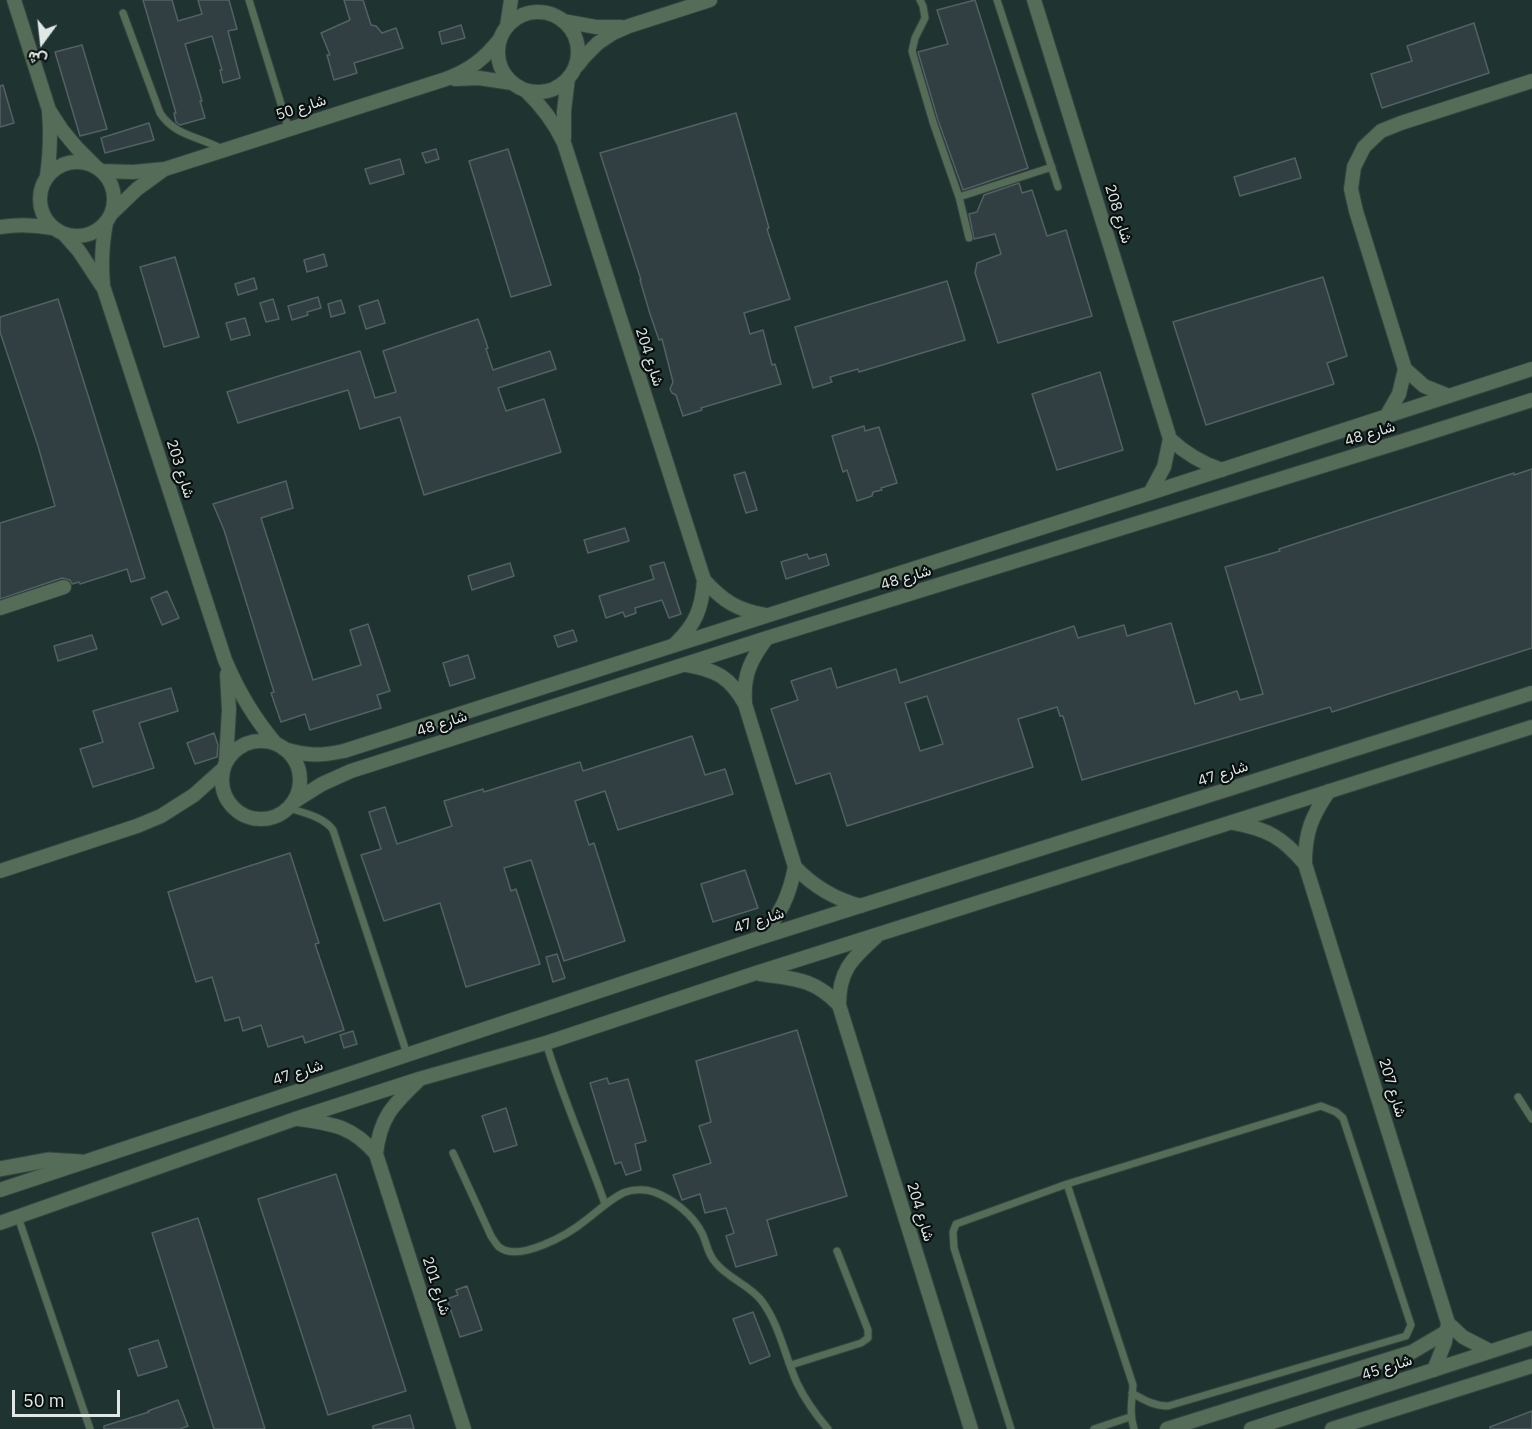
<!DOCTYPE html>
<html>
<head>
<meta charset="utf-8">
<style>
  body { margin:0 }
  #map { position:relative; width:1532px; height:1429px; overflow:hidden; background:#1b2825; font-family:"IBM Plex Sans",Vazirmatn,sans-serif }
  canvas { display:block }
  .north { position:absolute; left:12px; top:12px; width:60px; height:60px; -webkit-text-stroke:4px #090f0e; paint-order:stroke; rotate:195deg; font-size:16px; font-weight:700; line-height:24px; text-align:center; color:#e0e8e6 }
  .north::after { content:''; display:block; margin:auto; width:21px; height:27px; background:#e0e8e6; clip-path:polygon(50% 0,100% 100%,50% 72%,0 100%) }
  .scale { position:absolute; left:12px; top:1390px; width:108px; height:27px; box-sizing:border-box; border:3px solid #e0e8e6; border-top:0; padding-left:8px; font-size:18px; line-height:21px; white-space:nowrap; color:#e0e8e6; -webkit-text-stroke:4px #090f0e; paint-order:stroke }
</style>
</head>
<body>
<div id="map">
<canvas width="1532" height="1429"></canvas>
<div class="north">ش</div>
<div class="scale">50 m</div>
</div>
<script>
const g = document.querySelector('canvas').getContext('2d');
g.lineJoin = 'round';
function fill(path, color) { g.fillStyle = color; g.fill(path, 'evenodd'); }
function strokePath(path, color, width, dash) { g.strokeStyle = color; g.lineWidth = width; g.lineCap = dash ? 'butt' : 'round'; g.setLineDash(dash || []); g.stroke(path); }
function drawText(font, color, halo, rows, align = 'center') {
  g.font = font + ' "IBM Plex Sans",Vazirmatn,sans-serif'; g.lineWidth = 4.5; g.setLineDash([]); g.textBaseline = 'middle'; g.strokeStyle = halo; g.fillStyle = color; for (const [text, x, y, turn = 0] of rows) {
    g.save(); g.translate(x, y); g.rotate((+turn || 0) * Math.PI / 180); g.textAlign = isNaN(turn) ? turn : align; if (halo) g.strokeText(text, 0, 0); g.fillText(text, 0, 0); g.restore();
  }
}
fill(new Path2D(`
  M0 0H1532V1429H0Z`), '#1f3431');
const building = new Path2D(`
  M143 0H172L178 21 202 14 198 0H229L237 29 228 31 240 78 223 83 220 70H222L212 36 185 44 202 101H200L205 118 180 125 176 122 174 113H176Z
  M344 0H363L371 25 376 26 382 33 396 28 403 48 354 63 357 73 334 80 327 55H330L321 33 350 20Z
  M975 0 1028 168 963 190 938 120 918 52 948 44 937 10Z
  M1474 23 1489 73 1382 108 1371 74 1412 61 1407 46Z
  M461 25 465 38 442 44 439 32Z
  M82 45 107 129 80 136 55 52Z
  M3 85 14 123 0 127V86Z
  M736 113 769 228 767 229 790 299 744 313 750 334 763 330 772 365 775 364 781 384 701 408 702 410 683 416 676 395 672 393 670 389 673 382 662 339 659 340 650 314 640 280H641L600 153Z
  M149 123 154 140 105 153 101 138Z
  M436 149 439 159 426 163 422 153Z
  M508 149 551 285 511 297 469 161Z
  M1295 158 1301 178 1240 196 1234 177Z
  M400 159 404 174 370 184 365 169Z
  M1019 183 1022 193 1032 190 1047 236 1066 230 1092 316 998 343 975 273 977 263 1001 254 995 234 974 239 969 214 977 212 984 195Z
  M324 254 327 266 307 272 304 260Z
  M175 257 199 337 164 347 140 267Z
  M1323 277 1347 356 1327 363 1334 384 1206 425 1173 322Z
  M254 278 257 289 238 295 235 284Z
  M947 281 965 340 859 372 858 369 830 377 832 382 813 388 795 327Z
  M318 297 321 308 307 312 308 315 292 320 288 306Z
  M58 299 145 578 131 582 127 569 80 584 79 582 72 584 70 580 62 578 0 599V523L55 506 38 446 0 332V317Z
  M273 299 279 319 266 322 260 303Z
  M341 300 345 313 331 317 328 304Z
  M378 300 385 323 366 329 359 306Z
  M245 318 250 335 231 340 226 323Z
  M478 319 488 348 486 349 493 370 550 351 556 369 498 388 506 411 544 399 561 452 424 495 400 417 360 429 348 390 238 423 227 392 360 351 375 398 396 392 383 351Z
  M1100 372 1123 450 1057 470 1032 394Z
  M864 426 865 431 879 427 897 483 881 488 882 490 873 492 872 496 857 501 847 470 843 472 832 436Z
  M1532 469V648L1332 712 1330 707 1082 780 1063 716H1060L1057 707 1018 719 1033 767 847 826 830 773 796 784 771 709 798 700 791 681 831 668 837 688 896 669 900 683 1074 626 1078 638 1124 625 1127 636 1171 623 1195 704 1237 691 1240 700 1263 694 1225 567 1280 551 1279 549 1514 473V475ZM927 696 943 744 920 751 905 703Z
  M745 472 757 510 746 513 734 475Z
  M286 481 293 508 261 518 313 680 361 665 350 630 368 624 390 691 377 695 381 708 310 730 305 714 281 722 271 693 274 692 224 530 213 504Z
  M625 528 629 541 588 553 584 540Z
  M807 554 809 559 826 554 829 565 786 579 781 562Z
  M664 562 681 614 669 618 662 600 635 608 636 613 625 617 623 612 606 618 599 596 654 579 650 566Z
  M510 563 514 576 472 590 468 576Z
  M167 591 179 618 162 625 151 598Z
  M573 630 577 641 558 647 554 636Z
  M92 635 97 649 58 661 54 646Z
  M468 655 475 678 450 686 443 663Z
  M171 688 178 711 139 723 154 768 93 787 80 749 103 742 93 711Z
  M214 733 218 745 217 757 195 764 187 743Z
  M692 736 705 775 725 769 733 794 618 830 605 791 575 801 589 845 594 843 625 941 564 961 531 860 504 868 511 891 516 889 540 964 466 987 440 903 384 921 361 855 381 849 369 812 385 807 397 844 452 826 444 801 483 789 484 792 580 762 583 771Z
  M290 853 319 943 315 944 344 1030 305 1043 303 1036 268 1047 261 1025 243 1031 239 1017 225 1021 212 977 196 982 168 892Z
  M745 870 758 908 713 922 701 884Z
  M557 954 565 978 553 982 546 957Z
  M797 1030 847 1196 767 1220 777 1255 736 1267 726 1236 734 1233 726 1208 705 1213 700 1194 682 1200 673 1175 711 1163 699 1126 711 1122 696 1061Z
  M353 1031 357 1044 344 1048 340 1035Z
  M607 1078 609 1084 628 1079 646 1141 635 1144 641 1170 626 1175 621 1162 615 1164 590 1083Z
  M506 1108 517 1145 494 1152 482 1116Z
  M336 1174 406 1391 328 1415 258 1199Z
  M198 1218 265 1429H214L152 1233Z
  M467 1286 482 1330 460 1337 447 1299 458 1295 456 1290Z
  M753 1312 770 1356 750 1364 733 1319Z
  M158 1340 167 1367 138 1376 129 1349Z
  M178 1400 188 1426 180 1429H104V1426L149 1412 148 1411Z
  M1532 1411V1429H1490V1427Z
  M410 1415 414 1429H373V1426Z`);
fill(building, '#313f42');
strokePath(building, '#536165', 1.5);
const service = new Path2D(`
  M249 0 289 130
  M920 0 923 6 925 18 915 38 912 51 933 122 959 197 969 238
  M997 0 1058 187
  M123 13 160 113C175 136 198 136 222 149
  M959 197 1052 167
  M289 808C304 813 324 817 333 830L407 1054
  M546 1043C563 1098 586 1150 605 1204
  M1518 1097 1532 1119
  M453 1153 491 1236C493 1239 496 1244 499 1247 519 1263 569 1234 586 1220 598 1211 609 1200 623 1193 632 1189 645 1189 654 1192 673 1199 693 1215 702 1233 707 1243 707 1253 715 1262 727 1278 748 1284 761 1300 779 1323 785 1357 797 1383 805 1400 816 1415 828 1429
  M18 1217 90 1429
  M791 1365 861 1343 868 1338V1330L837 1251
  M1132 1393C1144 1400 1154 1406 1168 1406L1406 1336 1411 1325 1343 1118 1336 1112 1321 1106 1067 1184 1133 1385C1132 1401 1129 1413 1134 1429
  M1011 1429 954 1248 953 1232 956 1224 1067 1184
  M1094 1429 1130 1417`);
const minor = new Path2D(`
  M14 0 49 110 62 130 77 148 94 165
  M1034 0 1170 439 1164 467 1150 493
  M498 52a40 40 0 1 1 80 0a40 40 0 1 1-80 0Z
  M563 21 596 27H621
  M507 26 511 0
  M577 66 585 56 598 43 613 33 629 26 710 0
  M455 79 479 78 512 83
  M525 90C542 106 554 122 564 143L704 580C702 608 696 624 675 644
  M564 138V111L568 78
  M40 199a37 37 0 1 1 74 0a37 37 0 1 1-74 0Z
  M102 171 133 172 165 169 446 79C470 70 484 59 500 39
  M47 176C50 154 51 134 49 112
  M112 213 137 189 163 170
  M0 227C18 224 35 225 53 228
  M64 234 79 251 104 289 225 660C238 691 254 718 276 744
  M103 284C101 263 102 244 106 223
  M1405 369 1424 386 1449 396
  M1387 415 1399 394 1405 369 1356 211 1351 189 1354 167 1364 147 1381 131 1401 123 1532 81
  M1170 439C1186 454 1201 463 1222 470
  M704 580C723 601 737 610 765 615
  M0 608 64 587
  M687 665C716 670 730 677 745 704L795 867C789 896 781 914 761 936
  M745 702C743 675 751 659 767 638
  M222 780a39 39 0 1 1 78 0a39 39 0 1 1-78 0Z
  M284 749C307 756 321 756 344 751L1150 493 1532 369
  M226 760 229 710 227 674
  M1329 791C1311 817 1305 833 1305 864L1448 1323 1445 1342 1434 1370
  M295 801 322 784 351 771 767 638 1406 440 1532 400
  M1234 823C1268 829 1283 838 1305 864
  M795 867C814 887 834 899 861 906
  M0 871 137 826 161 816 194 795 223 769
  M876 937C852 959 839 970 839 1005L971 1429
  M760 974C794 979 814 978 839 1005
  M418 1081C393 1105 380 1117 376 1154L464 1429
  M299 1119C333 1124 352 1126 376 1154
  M0 1190 759 938 1532 693
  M0 1223 295 1119 419 1079 546 1043 753 974 1532 727
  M1448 1323 1463 1337 1490 1351
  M1167 1429 1412 1352 1446 1332
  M1251 1429 1532 1338
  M1332 1429 1532 1366`);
const tertiary = new Path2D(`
  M0 1169 48 1160 81 1162`);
strokePath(service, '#374340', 9);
strokePath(minor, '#374340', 16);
strokePath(tertiary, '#374340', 17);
strokePath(service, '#556c58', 7);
strokePath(minor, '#556c58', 14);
strokePath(tertiary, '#556c58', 15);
drawText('15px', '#e0e8e6', '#090f0e', [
  ["شارع 50",301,108,-18],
  ["شارع 208",1118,214,73],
  ["شارع 204",649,357,72],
  ["شارع 48",1370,434,-17],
  ["شارع 203",180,469,72],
  ["شارع 48",906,578,-17],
  ["شارع 48",442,724,-18],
  ["شارع 47",1223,774,-18],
  ["شارع 47",759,921,-18],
  ["شارع 47",298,1073,-18],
  ["شارع 207",1392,1088,73],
  ["شارع 204",920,1212,73],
  ["شارع 201",436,1286,72],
  ["شارع 45",1387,1368,-18]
]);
</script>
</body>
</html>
